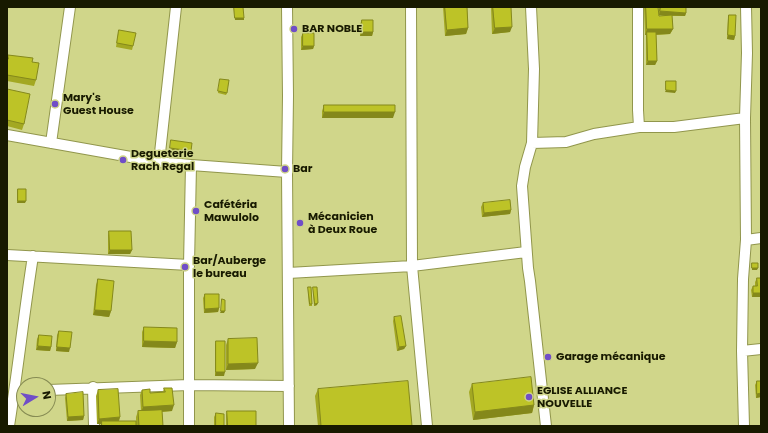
<!DOCTYPE html>
<html>
<head>
<meta charset="utf-8">
<style>
  body { margin:0 }
  #map { position:relative; width:768px; height:433px; overflow:hidden; background:#d0d68a; font-family:Poppins,sans-serif }
  canvas { display:block }
  .frame { position:absolute; inset:0; border:8px solid #181a00; pointer-events:none }
  .north { position:absolute; left:16px; top:377px; width:40px; height:40px; box-sizing:border-box; background:#d0d68a; border:1px solid #868b53; border-radius:50%; rotate:80deg; font-size:11px; font-weight:700; line-height:16px; text-align:center; color:#181a00 }
  .north::after { content:''; display:block; margin:auto; width:14px; height:18px; background:#704ec7; clip-path:polygon(50% 0,100% 100%,50% 72%,0 100%) }
</style>
</head>
<body>
<div id="map">
<canvas width="768" height="433"></canvas>
<div class="frame"></div>
<div class="north">N</div>
</div>
<script>
const g = document.querySelector('canvas').getContext('2d');
g.lineJoin = 'round';
function strokePath(path, color, width, dash) { g.strokeStyle = color; g.lineWidth = width; g.lineCap = dash ? 'butt' : 'round'; g.setLineDash(dash || []); g.stroke(path); }
function fill(path, color) { g.fillStyle = color; g.fill(path, 'evenodd'); }
function drawText(font, color, halo, rows, align = 'center') {
  g.font = font + ' Poppins,sans-serif'; g.lineWidth = 3; g.setLineDash([]); g.textBaseline = 'middle'; g.strokeStyle = halo; g.fillStyle = color; for (const [text, x, y, turn = 0] of rows) {
    g.save(); g.translate(x, y); g.rotate((+turn || 0) * Math.PI / 180); g.textAlign = isNaN(turn) ? turn : align; if (halo) g.strokeText(text, 0, 0); g.fillText(text, 0, 0); g.restore();
  }
}
const street = new Path2D(`
  M287 7 288 96 287 172 289 426
  M531 7 534 69 532 143 525 167 522 186 528 268 530 281 546 426
  M638 7V110L639 127
  M7 135 159 162 191 165 287 172
  M51 143 70 7
  M532 143 566 142 594 134 639 127H674L745 118
  M159 162 176 7
  M746 240 761 238
  M7 255 189 265
  M288 273 412 266 411 7
  M742 351 761 349
  M93 387 94 426
  M48 390 189 385 289 386
  M9 426C18 369 24 313 33 256
  M189 426V265L191 165
  M427 426 412 266 526 252
  M744 426 742 351 743 279 746 240 745 118 747 53 746 7`);
strokePath(street, '#91964c', 12);
strokePath(street, '#fff', 10);
fill(new Path2D(`
  M234 7 244 20H235L234 9Z
  M443 7H467L468 28 466 34 445 36Z
  M491 7H511L510 32 492 34Z
  M644 7H658L659 16 665 15H659V7H686V13L685 16H672L673 29 670 34 656 35 657 61 655 65H646V35H645Z
  M729 15 735 36 734 40 727 39 728 19Z
  M362 20 373 32 372 36H360V24Z
  M119 30 133 46 132 50 116 47 118 34Z
  M303 33 314 46 313 49 301 50V37Z
  M8 55 32 62 36 80 34 86 7 81V59Z
  M220 79 227 93 226 95 218 93Z
  M7 89 24 124 22 130 7 126Z
  M324 105 393 118H322V111Z
  M18 189 25 203H17V191Z
  M483 203 511 210 510 214 482 217 481 207Z
  M109 231 132 250 130 254H108V235Z
  M757 278H761V297H752L751 290 753 286H755V282Z
  M98 279 111 311 109 317 93 315 96 285Z
  M308 287 312 304V306H309L308 289Z
  M313 287 317 305 314 306 313 289Z
  M205 294 219 308 218 312 204 313 203 298Z
  M394 317 406 346 404 349 397 351 393 321Z
  M144 327 177 342 175 348 142 347V332Z
  M59 331 69 352 56 351 57 335Z
  M39 335 51 347 50 351 36 350 37 339Z
  M228 339 255 369 226 370V345Z
  M216 341 224 376H215V345Z
  M757 381 761 397 756 398 755 385Z
  M472 384 534 405 532 413 473 420 469 392Z
  M164 388 172 411 162 412 163 426H136V417L138 411H141L140 395 142 390 150 393 163 392Z
  M318 389 412 426H318L315 396Z
  M98 390 120 417 119 421 136 426H100L101 424H97L96 396Z
  M66 394 84 416 83 420 67 421 65 398Z
  M227 411 256 426H226V415Z
  M216 413 224 426H214V417Z`), '#a3a822');
fill(new Path2D(`
  M660 11 686 13 685 16 659 15Z
  M235 18H244V20H235Z
  M512 27 510 32 492 34 495 28Z
  M468 28 466 34 445 36 447 30Z
  M647 29H673L670 34 647 35V32L646 35H645Z
  M362 32H373L372 36H360Z
  M728 35 735 36 734 40 727 39Z
  M303 46H314L313 49 301 50Z
  M648 61H657L655 65H646Z
  M666 90 676 91 675 93 665 92Z
  M324 112H395L393 118H322Z
  M170 148 191 151 190 155 168 152Z
  M18 201H26L25 203H17Z
  M511 210 510 214 482 217 484 213Z
  M110 250H132L130 254H108Z
  M752 268H758L757 270H752Z
  M753 293H761V297H752Z
  M318 303 317 305 314 306 315 304Z
  M219 308 218 312 204 313 205 309Z
  M95 310 111 311 109 317 93 315Z
  M221 311H225L224 313H220Z
  M144 341 177 342 175 348 142 347Z
  M38 346 51 347 50 351 36 350Z
  M406 346 404 349 397 351 399 347Z
  M57 347 70 348 69 352 56 351Z
  M258 363 255 369 226 370 228 364Z
  M216 372H225L224 376H215Z
  M761 393V397L756 398 757 394Z
  M174 405 172 411 141 413 143 407Z
  M534 405 532 413 473 420 475 412Z
  M84 416 83 420 67 421 68 417Z
  M120 417 118 423 102 421 101 424H97L99 419Z`), '#84881b');
const building = new Path2D(`
  M234 7H243L244 18H235Z
  M445 7H467L468 28 447 30Z
  M493 7H511L512 27 495 28Z
  M646 7H658L659 16 672 15 673 29H647Z
  M661 7H686V13L660 11Z
  M729 15H736L735 36 728 35Z
  M362 20H373V32H362Z
  M119 30 136 33 133 46 117 43Z
  M647 32H656L657 61H648Z
  M303 33H314V46H303Z
  M8 55 33 58 32 62 39 63 36 80 7 75V59H8Z
  M220 79 229 80 227 93 218 91Z
  M666 81H676V91L666 90Z
  M7 89 30 94 24 124 7 120Z
  M324 105H395V112H324Z
  M171 140 192 143 191 151 170 148Z
  M18 189H26V201H18Z
  M510 200 511 210 484 213 483 203Z
  M109 231H131L132 250H110Z
  M752 263H758V268H752Z
  M757 278H761V293H753V286H757Z
  M98 279 114 281 111 311 95 310Z
  M308 287H311L312 304H310Z
  M313 287H317L318 303 315 304Z
  M205 294H219V308L205 309Z
  M222 299 225 300V311H221Z
  M401 316 406 346 399 347 394 317Z
  M144 327 177 328V342L144 341Z
  M59 331 72 332 70 348 57 347Z
  M39 335 52 336 51 347 38 346Z
  M257 338 258 363 228 364V339Z
  M216 341H225V372H216Z
  M531 377 534 405 475 412 472 384Z
  M408 381 412 426H321L318 389Z
  M757 381H761V393L757 394Z
  M164 388H172L174 405 143 407 142 390 150 389V393L165 392Z
  M118 389 120 417 99 419 98 390Z
  M83 392 84 416 68 417 66 394Z
  M162 410 163 426H139L138 411Z
  M227 411H256V426H228Z
  M216 413 224 414V426H216Z
  M102 421H136V426H102Z`);
fill(building, '#bdc327');
strokePath(building, '#84881b', 1);
for (const [x, y, r, color] of [
  [294,29,4,"#704ec7"],
  [55,104,4,"#704ec7"],
  [123,160,4,"#704ec7"],
  [285,169,4,"#704ec7"],
  [196,211,4,"#704ec7"],
  [300,223,4,"#704ec7"],
  [185,267,4,"#704ec7"],
  [548,357,4,"#704ec7"],
  [529,397,4,"#704ec7"]
]) { const dot = new Path2D(); dot.arc(x, y, r, 0, 2 * Math.PI); g.fillStyle = color; g.fill(dot); strokePath(dot, '#d0d68a', 1.5); }
drawText('bold 11px', '#181a00', '#d0d68a', [
  ["BAR NOBLE",302,29],
  ["Mary's",63,98],
  ["Guest House",63,111],
  ["Degueterie",131,154],
  ["Rach Regal",131,167],
  ["Bar",293,169],
  ["Cafétéria",204,205],
  ["Mawulolo",204,218],
  ["Mécanicien",308,217],
  ["à Deux Roue",308,230],
  ["Bar/Auberge",193,261],
  ["le bureau",193,274],
  ["Garage mécanique",556,357],
  ["EGLISE ALLIANCE",537,391],
  ["NOUVELLE",537,404]
], 'left');
</script>
</body>
</html>
